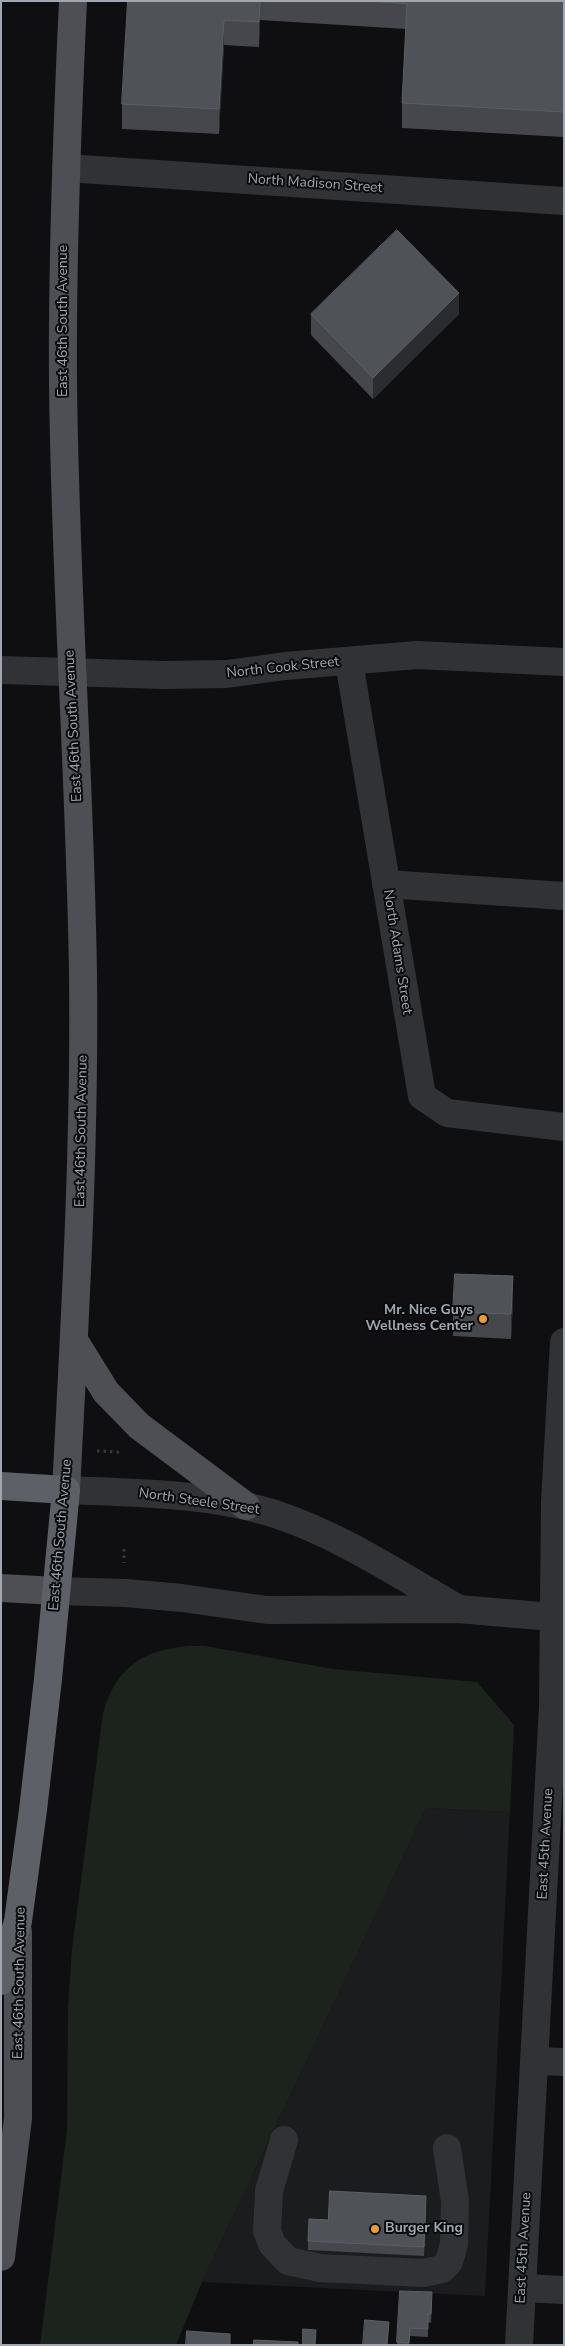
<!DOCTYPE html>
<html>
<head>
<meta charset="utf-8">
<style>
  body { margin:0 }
  #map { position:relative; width:565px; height:2346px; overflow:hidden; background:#0f0f11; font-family:"Nunito Sans",sans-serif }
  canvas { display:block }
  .frame { position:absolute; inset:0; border:2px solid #a1a7b1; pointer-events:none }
</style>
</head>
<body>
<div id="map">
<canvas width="565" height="2346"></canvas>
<div class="frame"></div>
</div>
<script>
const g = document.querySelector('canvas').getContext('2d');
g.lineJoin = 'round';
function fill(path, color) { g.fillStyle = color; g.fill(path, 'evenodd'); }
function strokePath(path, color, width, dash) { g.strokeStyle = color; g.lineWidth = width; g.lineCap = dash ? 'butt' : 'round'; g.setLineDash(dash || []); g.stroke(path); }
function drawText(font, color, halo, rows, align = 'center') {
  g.font = font + ' "Nunito Sans",sans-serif'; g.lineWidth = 4; g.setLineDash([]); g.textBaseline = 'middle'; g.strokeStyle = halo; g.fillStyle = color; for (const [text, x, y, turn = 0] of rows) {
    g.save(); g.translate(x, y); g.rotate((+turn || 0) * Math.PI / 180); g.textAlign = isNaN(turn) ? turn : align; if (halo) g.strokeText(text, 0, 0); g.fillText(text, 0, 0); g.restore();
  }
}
fill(new Path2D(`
  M426 1808 510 1812 485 2296 202 2282Z`), '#1b1c1e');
fill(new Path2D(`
  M189 1646H205L333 1669 477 1682 514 1725 510 1812 426 1808 202 2282 176 2345H40L67 2130 68 2008 72 1949 103 1713C116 1668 143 1649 189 1646Z`), '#1c231c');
strokePath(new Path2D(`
  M97 1451 118 1452 120 1450
  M124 1549V1563`), '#37393c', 3, [2.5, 4]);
strokePath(new Path2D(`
  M66 168 564 201
  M349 662 422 1096 447 1113 564 1127
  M1 670 162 675 227 674 285 666 417 655 564 662
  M386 884 564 896
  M66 1490C136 1493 211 1493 278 1515 341 1536 399 1575 457 1608
  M56 1591 126 1593 182 1598 267 1610 458 1609 564 1618
  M534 2061 564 2062
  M284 2140 269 2191 267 2231 272 2244 288 2261 320 2268 423 2273 442 2269 449 2262 454 2244 455 2201 447 2148
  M522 2288 564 2290
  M519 2345 553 1706 555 1502 564 1342`), '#313236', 28);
strokePath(new Path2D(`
  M75 1342 106 1392 139 1426 246 1506
  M66 1490C75 1318 85 1146 83 974 80 777 65 580 63 383 62 256 67 128 73 1
  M1 1588 56 1591
  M1 2257 18 2118V1932`), '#4d4f54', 28);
strokePath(new Path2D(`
  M1 1486 66 1490 48 1679 33 1810 18 1921 1 1981`), '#5d6066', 28);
fill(new Path2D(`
  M128 1H564V137L402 128V103L406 29 260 20 259 47 224 45 219 134 122 129V104Z
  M311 314H459L373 399 311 335Z
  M513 1301 511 1339 453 1336V1312Z
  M426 2205 424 2256 308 2250V2241L328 2220Z
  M400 2291 432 2301 431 2323 428 2322V2337L410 2336 409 2345H397Z`), '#45474c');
fill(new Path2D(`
  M260 1V20L259 47V22Z
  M224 20V45L219 134V109Z
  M459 293V314L373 399V378Z
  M513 1276V1301L511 1339V1314Z`), '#2b2c30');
const building = new Path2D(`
  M128 1H260L259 22 224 20 219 109 122 104Z
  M362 1H564V112L402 103 407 4Z
  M397 230 459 293 373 378 311 314Z
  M455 1274 513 1276 511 1314 453 1312Z
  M330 2191 426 2196 424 2247 308 2241 309 2219 328 2220Z
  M400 2291 432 2292 431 2314H428V2329L410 2328 409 2343 397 2342Z
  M365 2320 389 2322 387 2345H363Z
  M303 2329 316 2330 315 2345 303 2344Z
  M187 2331 230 2334V2345H186Z
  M254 2340 298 2342V2345H254Z`);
fill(building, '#4f5257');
strokePath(building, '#5c5f65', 1);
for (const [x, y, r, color] of [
  [483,1319,5,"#eb9d2d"],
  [375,2229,5,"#eb9d2d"]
]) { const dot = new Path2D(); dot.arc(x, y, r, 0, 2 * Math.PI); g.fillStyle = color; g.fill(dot); strokePath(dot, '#0a0b0c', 2); }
drawText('14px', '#a1a7b1', '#0a0b0c', [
  ["North Madison Street",315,184,4],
  ["East 46th South Avenue",64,321,-90],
  ["North Cook Street",283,668,-6],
  ["East 46th South Avenue",74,726,-93],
  ["North Adams Street",397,952,81],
  ["East 46th South Avenue",82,1131,-89],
  ["North Steele Street",199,1502,8],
  ["East 46th South Avenue",61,1535,-85],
  ["East 45th Avenue",546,1844,-87],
  ["East 46th South Avenue",20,1983,-89],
  ["East 45th Avenue",524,2248,-87]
]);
drawText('bold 14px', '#a1a7b1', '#0a0b0c', [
  ["Mr. Nice Guys",473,1311],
  ["Wellness Center",473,1327],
  ["Burger King",385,2229,"left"]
], 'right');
</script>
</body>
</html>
